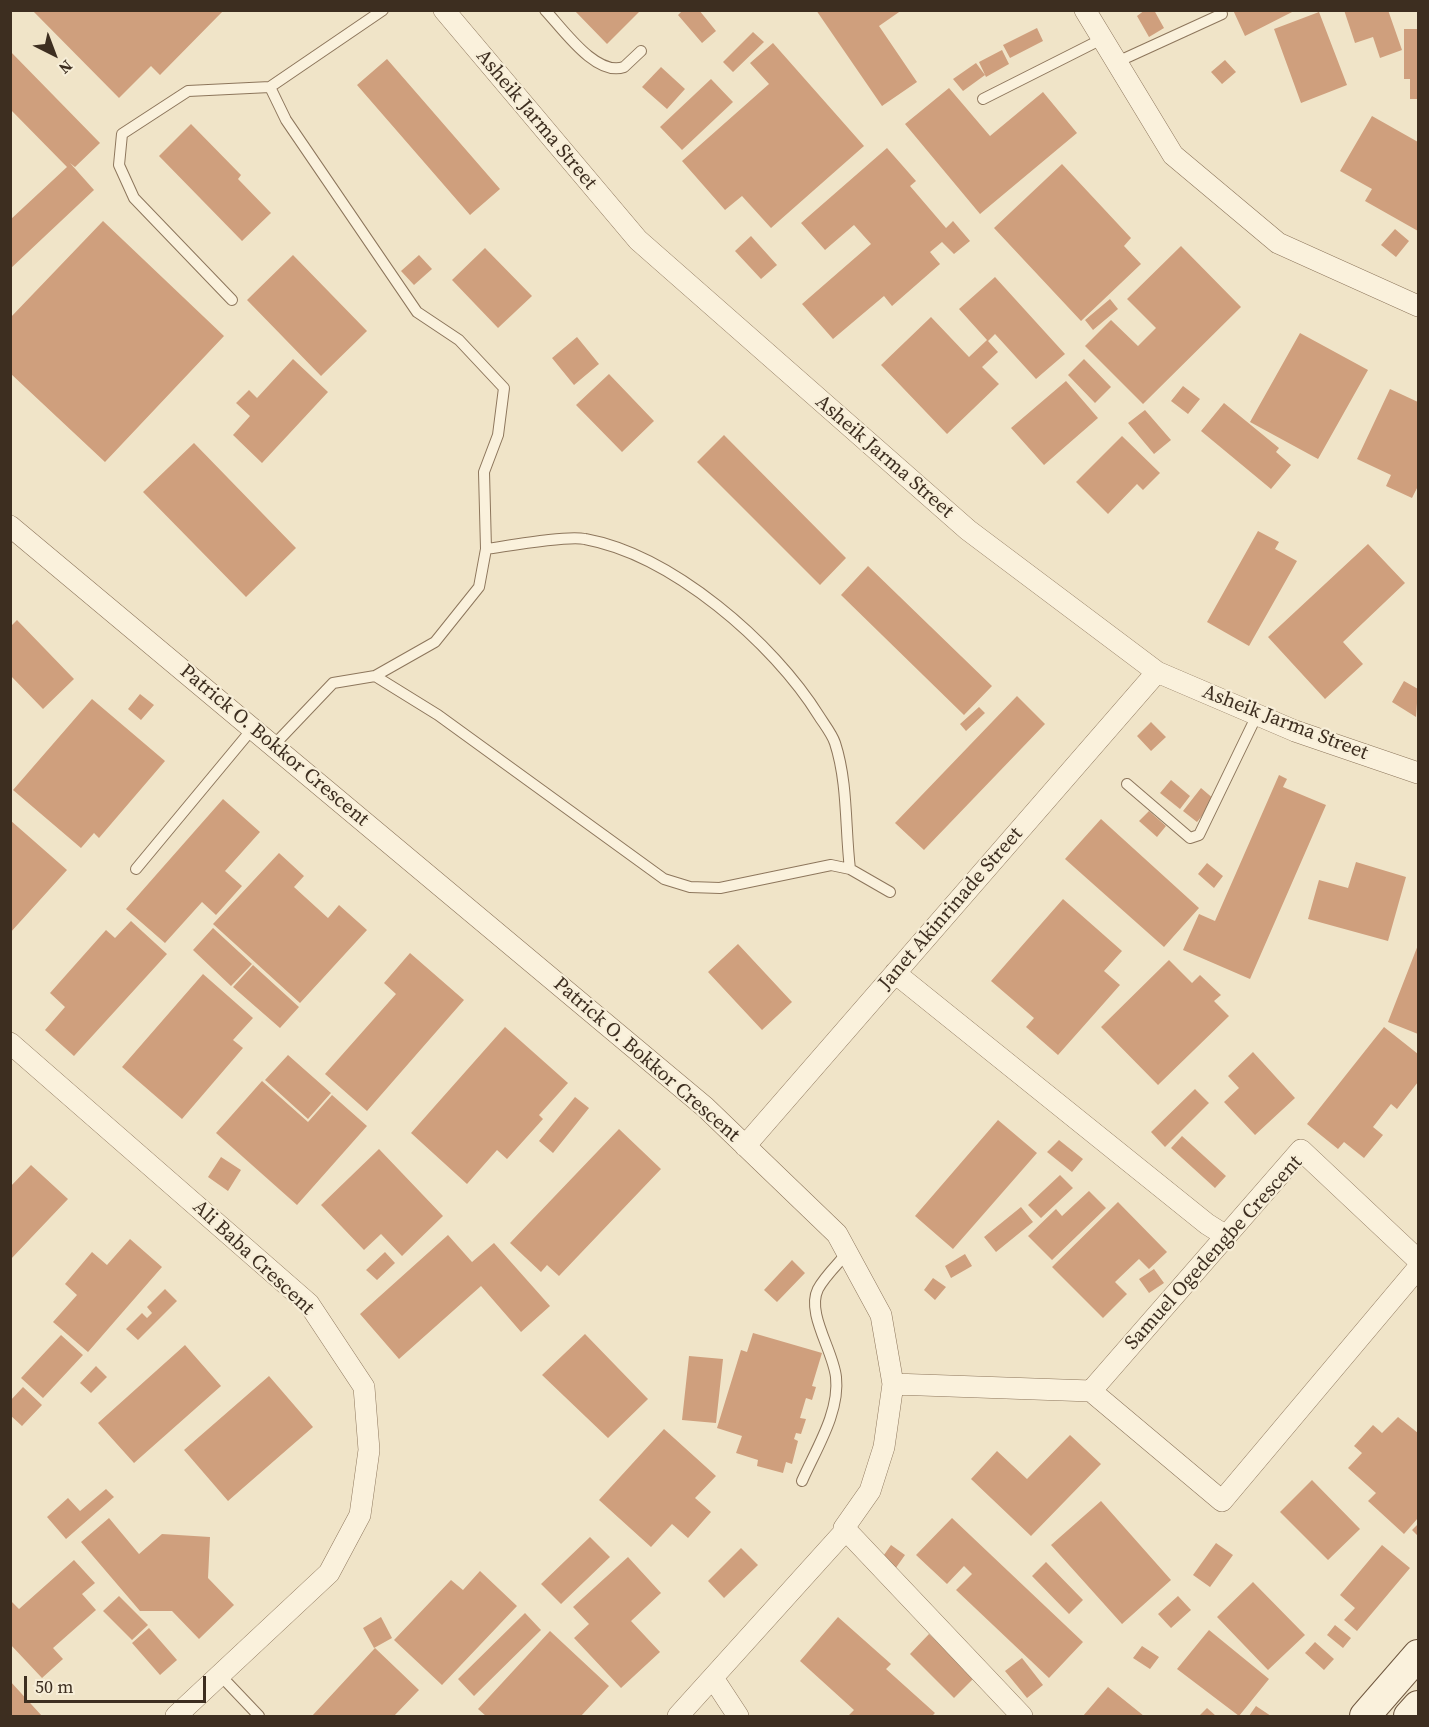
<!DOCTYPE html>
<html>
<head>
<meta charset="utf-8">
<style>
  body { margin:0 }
  #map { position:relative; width:1429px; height:1727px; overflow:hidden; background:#f0e4c8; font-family:"Source Serif 4",serif }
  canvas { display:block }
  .frame { position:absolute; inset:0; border:12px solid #3d2e20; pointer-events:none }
  .north { position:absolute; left:24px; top:24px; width:60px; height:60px; -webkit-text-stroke:4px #f7eed8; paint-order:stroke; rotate:138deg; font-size:16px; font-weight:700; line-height:24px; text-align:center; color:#3d2e20 }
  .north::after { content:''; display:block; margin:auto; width:21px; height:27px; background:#3d2e20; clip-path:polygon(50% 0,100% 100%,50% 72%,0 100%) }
  .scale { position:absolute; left:24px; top:1676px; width:182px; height:27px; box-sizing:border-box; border:3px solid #3d2e20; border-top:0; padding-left:8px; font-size:18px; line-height:21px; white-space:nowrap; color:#3d2e20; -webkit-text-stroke:4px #f7eed8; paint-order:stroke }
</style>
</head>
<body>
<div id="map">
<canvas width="1429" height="1727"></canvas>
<div class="frame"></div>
<div class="north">N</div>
<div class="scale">50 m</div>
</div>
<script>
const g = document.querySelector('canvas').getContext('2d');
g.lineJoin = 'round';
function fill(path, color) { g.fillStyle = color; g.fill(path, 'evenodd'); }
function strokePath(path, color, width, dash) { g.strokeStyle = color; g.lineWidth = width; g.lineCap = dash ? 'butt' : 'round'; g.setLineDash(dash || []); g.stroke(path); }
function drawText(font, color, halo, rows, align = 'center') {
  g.font = font + ' "Source Serif 4",serif'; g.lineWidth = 4.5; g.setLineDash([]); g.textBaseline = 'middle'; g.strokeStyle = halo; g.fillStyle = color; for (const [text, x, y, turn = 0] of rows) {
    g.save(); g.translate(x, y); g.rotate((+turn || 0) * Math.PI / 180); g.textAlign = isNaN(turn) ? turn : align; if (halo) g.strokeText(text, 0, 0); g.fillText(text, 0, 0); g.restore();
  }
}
fill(new Path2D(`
  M32 10H224L160 75 151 66 119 98Z
  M574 10H641L607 44Z
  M683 10H699L716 31 702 43 678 15Z
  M816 10H902L879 26 917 82 882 106Z
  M1145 10H1154L1164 28 1149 37 1137 16Z
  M1233 10H1296L1245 36Z
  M1344 10H1388L1402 50 1380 58 1373 37 1355 43Z
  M1319 12 1347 85 1301 103 1274 29Z
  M1037 28 1043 41 1010 58 1003 45Z
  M1404 29H1418V99H1410V79H1404Z
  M753 32 764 42 733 72 723 62Z
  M773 43 864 146 771 228 742 196 725 210 682 161 769 84 750 63Z
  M1002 50 1009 64 986 77 979 62Z
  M10 51 100 143 75 167 70 163 94 190 10 269V220L67 167 10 109Z
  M387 59 500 189 470 215 357 85Z
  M1225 60 1236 72 1222 84 1211 72Z
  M976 63 985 75 963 91 953 79Z
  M661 67 685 89 667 109 642 87Z
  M711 79 733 102 682 150 660 127Z
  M949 88 990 136 1043 92 1077 133 980 214 905 124Z
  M1372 116 1418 142V231L1365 201 1372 189 1340 171Z
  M191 124 241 175 238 179 271 213 242 241 159 156Z
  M887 148 916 181 910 186 946 228 953 221 970 241 954 254 942 242 930 252 940 264 892 306 884 296 833 339 802 304 871 244 854 225 825 250 801 223Z
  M1062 164 1131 238 1124 246 1141 264 1081 321 994 228Z
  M103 221 224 336 105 462 10 373V318Z
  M1395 229 1409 241 1396 257 1381 245Z
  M751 236 777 265 761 279 735 251Z
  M1181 246 1241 307 1143 404 1085 346 1111 320 1138 346 1156 328 1127 299Z
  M485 248 532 296 498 328 452 280Z
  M293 255 367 331 321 376 247 300Z
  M419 255 432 269 414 285 401 271Z
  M995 277 1065 354 1036 379 995 334 988 341 998 352 982 367 999 384 947 434 881 365 931 317 969 357 987 340 959 309Z
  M1110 299 1118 309 1093 330 1085 320Z
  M1300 333 1368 370 1318 459 1250 422Z
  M577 337 599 364 574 385 552 358Z
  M293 359 328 392 262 463 233 435 250 416 236 403 249 390 257 398Z
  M1084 359 1111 387 1095 403 1068 375Z
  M609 374 654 421 622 452 576 405Z
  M1066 381 1098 418 1044 465 1011 428Z
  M1183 386 1200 399 1188 414 1171 401Z
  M1390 389 1418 402V486L1412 498 1386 486 1391 475 1357 459Z
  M1224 403 1279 448 1276 452 1291 465 1271 489 1201 431Z
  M1145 410 1171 440 1154 454 1128 423Z
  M724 435 846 558 820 585 697 462Z
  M1122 436 1160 473 1143 490 1137 484 1108 514 1076 482Z
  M194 443 296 548 246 597 143 492Z
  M1258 531 1279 542 1275 549 1297 561 1249 646 1207 622Z
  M1368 544 1405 583 1343 642 1363 664 1325 699 1268 637Z
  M868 566 992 686 964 715 841 595Z
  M17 620 74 679 43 709 10 675V627Z
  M1404 681 1418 689 1416 717 1392 702Z
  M140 694 154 705 141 720 128 709Z
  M1017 696 1045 724 924 850 895 823Z
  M92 699 165 761 99 838 94 833 81 848 13 790Z
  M979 707 985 713 966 731 960 724Z
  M1151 722 1166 737 1151 751 1137 736Z
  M1279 775 1287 779 1283 787 1326 805 1250 979 1183 950 1199 914 1215 921Z
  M1171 780 1190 796 1180 809 1160 793Z
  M1201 788 1215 800 1197 822 1183 811Z
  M223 799 260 832 225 871 242 886 216 915 202 902 165 943 126 909Z
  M1149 811 1166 826 1157 837 1139 821Z
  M1101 819 1199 908 1164 947 1065 859Z
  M10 820 67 870 10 933Z
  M279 853 304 876 294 887 328 918 339 905 367 930 300 1003 213 924Z
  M1356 862 1406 877 1388 941 1308 919 1319 880 1348 888Z
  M1207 863 1223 876 1214 888 1198 874Z
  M1063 899 1122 951 1104 971 1120 985 1058 1055 1026 1027 1034 1018 991 981Z
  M131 921 167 954 74 1056 45 1030 65 1007 50 993 106 930 115 938Z
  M213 928 252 964 231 986 193 950Z
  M738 944 792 1002 762 1030 708 972Z
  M1418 945V1034L1388 1022Z
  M410 953 464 1000 367 1111 325 1074 396 994 384 983Z
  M1169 960 1192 983 1200 975 1221 995 1214 1001 1229 1016 1158 1085 1101 1027Z
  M253 965 299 1007 280 1028 233 987Z
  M203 974 253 1018 233 1040 243 1048 182 1119 122 1067Z
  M505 1027 568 1083 539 1115 543 1119 507 1159 497 1150 467 1184 411 1133Z
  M1384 1027 1418 1054V1082L1397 1109 1391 1104 1373 1127 1383 1135 1364 1158 1344 1142 1338 1149 1307 1124Z
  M1253 1052 1295 1098 1255 1135 1224 1102 1239 1088 1228 1076Z
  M288 1055 331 1093 308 1119 265 1080Z
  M262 1081 308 1122 332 1095 367 1126 297 1205 216 1133Z
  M1195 1089 1209 1103 1165 1147 1151 1132Z
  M575 1097 589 1108 553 1153 539 1141Z
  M998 1120 1037 1153 953 1249 915 1216Z
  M619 1129 661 1169 559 1276 547 1265 541 1272 510 1243Z
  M1182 1136 1226 1176 1215 1188 1171 1148Z
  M1059 1140 1083 1159 1072 1172 1047 1152Z
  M379 1149 443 1216 402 1256 381 1234 364 1250 321 1205Z
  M221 1157 241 1170 228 1191 208 1177Z
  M31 1165 68 1199 10 1260V1187Z
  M1060 1175 1073 1188 1041 1218 1028 1205Z
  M1089 1191 1106 1208 1052 1260 1028 1236 1056 1209 1062 1216Z
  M1118 1202 1167 1252 1149 1269 1139 1259 1115 1282 1127 1294 1103 1318 1052 1267Z
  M1021 1207 1033 1222 996 1252 984 1237Z
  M448 1235 472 1262 494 1243 550 1306 521 1332 481 1286 399 1359 360 1314Z
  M130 1239 162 1267 88 1352 53 1322 77 1295 65 1284 92 1252 107 1265Z
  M385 1252 395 1263 377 1280 366 1270Z
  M965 1254 972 1266 951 1278 945 1266Z
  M792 1260 805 1273 777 1302 764 1290Z
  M1154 1269 1164 1283 1149 1293 1139 1279Z
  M933 1278 946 1287 935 1300 924 1290Z
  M165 1289 177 1301 138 1340 126 1329 142 1313 147 1318 152 1313 147 1307Z
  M753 1333 822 1353 812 1386 816 1387 812 1400 806 1398 800 1418 806 1419 801 1434 796 1433 794 1439 798 1441 792 1464 786 1462 783 1473 757 1466 758 1460 736 1453 742 1436 717 1428 741 1350 747 1352Z
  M585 1334 648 1399 608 1438 542 1375Z
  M61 1335 83 1355 43 1398 21 1378Z
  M185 1345 221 1386 134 1463 98 1423Z
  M689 1356 723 1359 716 1423 682 1420Z
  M96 1366 107 1377 91 1393 80 1383Z
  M269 1376 313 1427 228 1501 184 1450Z
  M23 1387 42 1405 22 1426 10 1415V1401Z
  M1398 1417 1418 1433V1518L1404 1534 1368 1501 1376 1493 1348 1468 1362 1453 1354 1446 1373 1425 1382 1433Z
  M664 1429 716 1476 695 1498 711 1512 688 1538 672 1524 651 1547 599 1500Z
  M1070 1435 1101 1464 1031 1536 971 1479 997 1451 1027 1479Z
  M1312 1480 1360 1529 1328 1560 1280 1512Z
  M106 1489 114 1497 66 1539 47 1517 68 1498 80 1511Z
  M1101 1501 1171 1580 1122 1624 1051 1545Z
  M109 1518 139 1554 162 1534 210 1537 208 1578 234 1605 199 1639 172 1611H140L81 1542Z
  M952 1518 1083 1642 1049 1678 956 1590 972 1574 964 1566 947 1584 916 1555Z
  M1418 1524V1536L1412 1530Z
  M590 1537 610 1557 561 1604 541 1584Z
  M1216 1543 1233 1555 1210 1587 1193 1575Z
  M891 1545 905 1555 893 1572 879 1562Z
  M1382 1545 1410 1568 1357 1631 1344 1620 1355 1608 1340 1595Z
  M741 1548 758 1565 724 1598 708 1581Z
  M628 1557 661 1593 631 1621 660 1652 621 1688 574 1638 589 1624 573 1607Z
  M74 1560 95 1583 82 1594 96 1610 53 1648 63 1659 42 1678 10 1644V1600L19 1609Z
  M1046 1562 1083 1600 1069 1614 1032 1576Z
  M480 1571 517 1606 442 1685 394 1640 451 1580 463 1590Z
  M1253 1582 1305 1635 1268 1670 1217 1617Z
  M119 1596 148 1625 132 1640 103 1611Z
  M1178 1596 1191 1610 1171 1628 1158 1614Z
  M525 1613 541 1630 474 1696 458 1679Z
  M381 1617 392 1638 374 1648 363 1628Z
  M838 1617 891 1664 886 1669 935 1713 932 1716H848L854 1710 800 1661Z
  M1335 1625 1351 1638 1343 1648 1327 1635Z
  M149 1628 177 1660 160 1675 132 1643Z
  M1209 1630 1269 1679 1239 1716 1177 1669Z
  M550 1631 609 1686 581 1716H486L478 1709Z
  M929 1634 974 1678 954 1698 910 1654Z
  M1315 1642 1334 1659 1324 1670 1305 1653Z
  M1142 1646 1159 1657 1150 1669 1133 1658Z
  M375 1648 419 1690 394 1716H312Z
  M1022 1658 1043 1685 1027 1698 1005 1671Z
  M10 1681 42 1716H10Z
  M1108 1687 1144 1716H1083Z
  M1256 1706 1271 1716H1249Z
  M1207 1708 1216 1716H1199Z`), '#cf9f7d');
const lane = new Path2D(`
  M545 10C563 29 596 77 624 67L641 51
  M1117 62 1222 14
  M983 99 1102 39
  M232 300 134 198 119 165 122 134 188 91 270 87
  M486 549C508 546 567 535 585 539 672 555 773 642 819 716 824 724 832 734 835 743 848 783 845 828 850 869
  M375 676 438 715 664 879 690 887 720 888 831 865 850 869 890 892
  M274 745 333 683 375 676 435 642 479 587 486 549 484 472 498 435 504 388 459 340 417 312 286 120 270 87 383 10
  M1127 784 1190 838 1199 835 1257 715
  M136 869 253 728
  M802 1481C816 1449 840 1412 836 1377 833 1350 806 1313 818 1289 825 1276 838 1264 847 1253
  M220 1675 259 1716`);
const street = new Path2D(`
  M444 10 638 240 968 530 1157 672 1295 731 1418 773
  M1085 10 1173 155 1278 243 1418 306
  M10 526 705 1107 837 1234 881 1315 893 1384 884 1447 870 1491 844 1528 845 1531 678 1716
  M895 973 1207 1224 1226 1236
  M10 1043 309 1304 364 1387 369 1450 360 1515 329 1573 176 1716
  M745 1146 1157 672
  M893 1384 1091 1391 1222 1501 1418 1268
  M1091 1391 1301 1150 1418 1260
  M844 1528 1022 1716
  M713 1678 738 1716`);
const secondary = new Path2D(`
  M1365 1716 1418 1655
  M1409 1716 1418 1706`);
strokePath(lane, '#8d765c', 12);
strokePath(street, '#8d765c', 22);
strokePath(secondary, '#6f573f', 32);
strokePath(lane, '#faf1dc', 10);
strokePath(street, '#faf1dc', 21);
strokePath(secondary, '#faf1dc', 30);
drawText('20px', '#3d2e20', '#f7eed8', [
  ["Asheik Jarma Street",536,120,50],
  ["Asheik Jarma Street",884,457,41],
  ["Asheik Jarma Street",1285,723,21],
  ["Patrick O. Bokkor Crescent",274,746,40],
  ["Janet Akinrinade Street",951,909,-49],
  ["Patrick O. Bokkor Crescent",646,1060,41],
  ["Samuel Ogedengbe Crescent",1214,1253,-48],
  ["Ali Baba Crescent",253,1258,43]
]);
</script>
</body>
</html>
